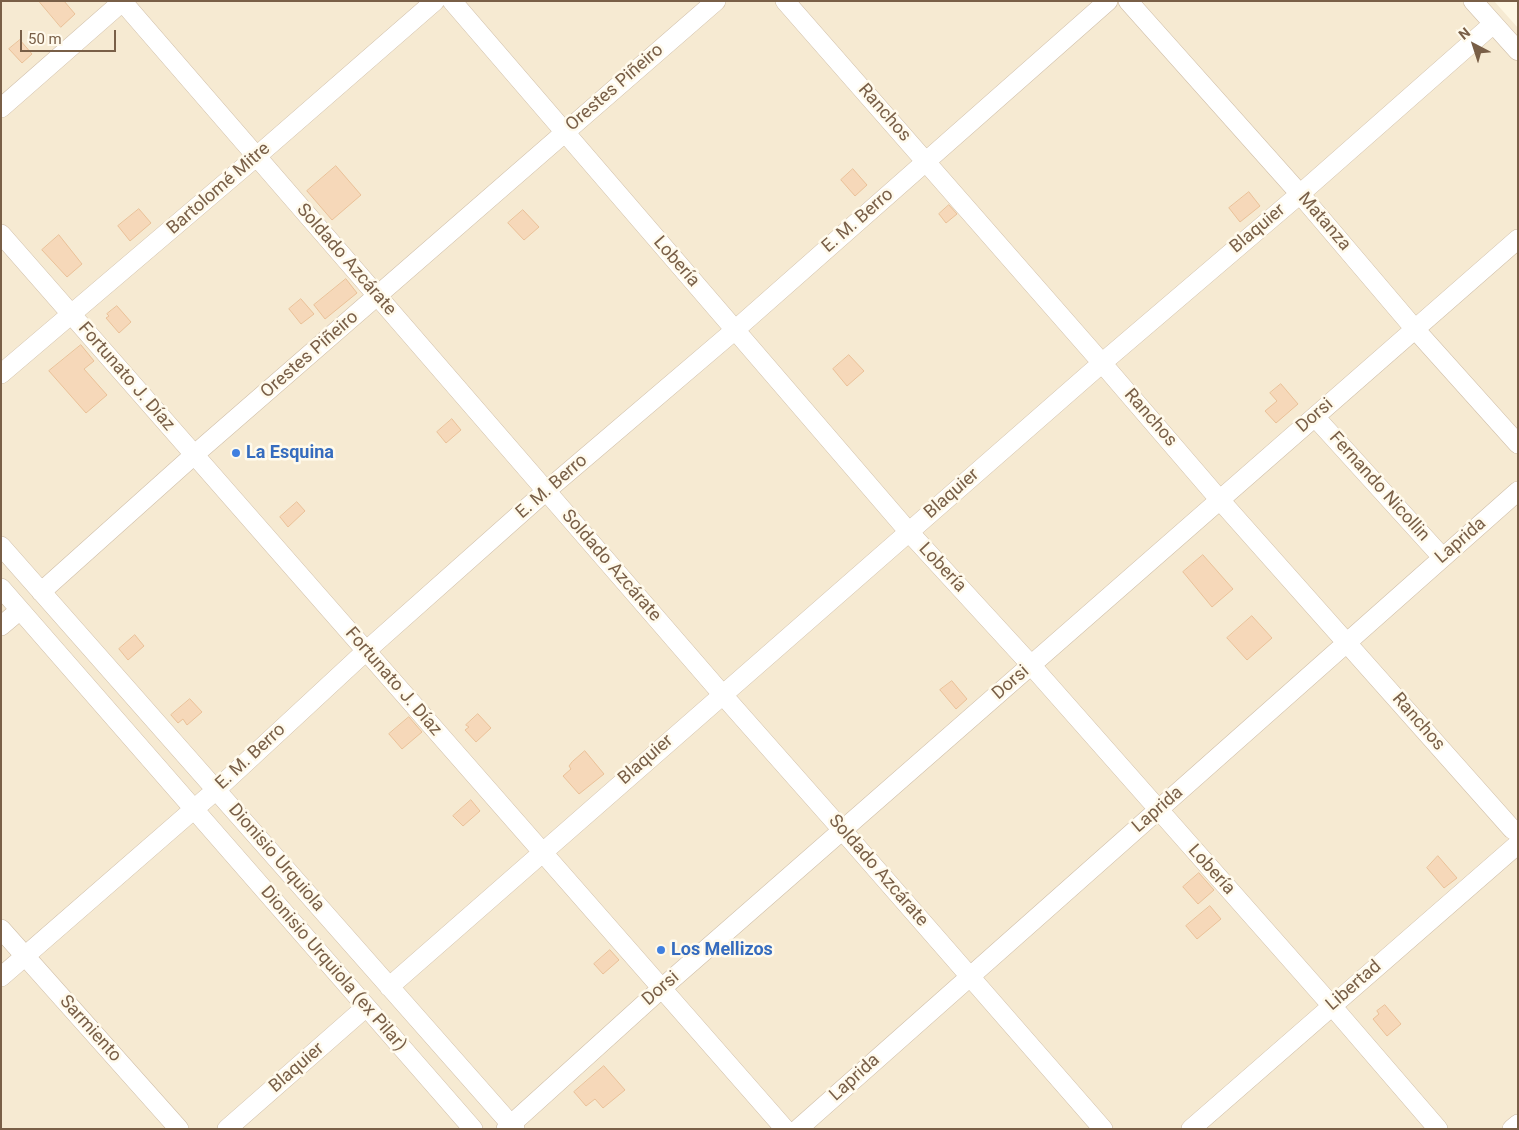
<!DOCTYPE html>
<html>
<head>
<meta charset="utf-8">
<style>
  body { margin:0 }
  #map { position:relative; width:1519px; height:1130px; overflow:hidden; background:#fef7e4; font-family:Roboto,sans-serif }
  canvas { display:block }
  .frame { position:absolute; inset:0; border:2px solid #795f47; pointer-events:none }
  .north { position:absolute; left:1449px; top:20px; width:50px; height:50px; -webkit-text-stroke:4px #fffaec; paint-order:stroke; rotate:320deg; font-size:14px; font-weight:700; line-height:20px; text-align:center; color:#795f47 }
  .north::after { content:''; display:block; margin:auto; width:18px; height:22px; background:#795f47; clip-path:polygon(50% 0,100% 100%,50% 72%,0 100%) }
  .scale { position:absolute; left:20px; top:30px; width:96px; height:22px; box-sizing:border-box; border:2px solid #795f47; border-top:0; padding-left:6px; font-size:15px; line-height:18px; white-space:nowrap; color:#795f47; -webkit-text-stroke:4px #fffaec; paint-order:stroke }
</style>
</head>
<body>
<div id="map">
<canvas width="1519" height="1130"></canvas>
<div class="frame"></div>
<div class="north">N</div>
<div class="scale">50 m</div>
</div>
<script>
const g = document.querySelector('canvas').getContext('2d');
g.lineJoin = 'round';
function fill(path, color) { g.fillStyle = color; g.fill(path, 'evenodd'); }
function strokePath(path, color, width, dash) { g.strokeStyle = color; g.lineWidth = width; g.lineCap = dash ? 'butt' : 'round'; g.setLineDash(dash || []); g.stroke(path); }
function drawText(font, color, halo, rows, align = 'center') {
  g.font = font + ' Roboto,sans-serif'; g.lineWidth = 5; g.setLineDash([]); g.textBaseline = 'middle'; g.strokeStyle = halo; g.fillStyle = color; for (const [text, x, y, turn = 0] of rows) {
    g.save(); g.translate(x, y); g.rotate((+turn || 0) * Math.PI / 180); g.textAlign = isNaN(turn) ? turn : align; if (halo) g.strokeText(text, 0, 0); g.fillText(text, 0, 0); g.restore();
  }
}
fill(new Path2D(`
  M1 1H1494L1518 28V1129H1Z`), '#f6ead2');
const building = new Path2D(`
  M39 1H64L75 14 61 27Z
  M20 40 32 54 22 63 9 49Z
  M336 166 361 195 332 220 307 191Z
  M853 169 867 185 855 196 841 180Z
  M1249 192 1260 206 1240 222 1229 208Z
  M949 205 957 214 946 223 939 214Z
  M139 209 151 223 130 241 118 226Z
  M523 210 539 227 524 240 508 223Z
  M59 235 82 264 67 277 42 250Z
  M346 279 357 293 325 319 314 305Z
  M301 299 314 314 301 324 289 309Z
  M117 306 131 322 119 333 106 318 109 316 107 314Z
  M81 345 94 361 84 369 107 395 86 413 49 371Z
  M849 355 864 371 847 386 833 369Z
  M1281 384 1298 404 1276 423 1265 411 1277 401 1270 393Z
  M452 419 461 430 446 443 437 432Z
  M297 502 305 511 288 527 280 517Z
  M1203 555 1233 589 1212 607 1183 572Z
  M1252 616 1272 638 1247 660 1227 638Z
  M135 635 144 646 128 660 119 649Z
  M952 681 967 699 956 709 940 690Z
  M190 699 202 712 187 725 183 719 178 723 171 715Z
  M478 714 491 728 476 742 465 730 469 727 466 725Z
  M409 717 422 732 402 749 389 734Z
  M585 751 604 774 579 794 563 776 571 769 569 766 572 762Z
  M471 800 480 811 463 826 453 816Z
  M1438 856 1457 878 1444 888 1427 868Z
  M1199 873 1214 890 1198 904 1183 887Z
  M1210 906 1221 919 1197 939 1186 926Z
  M610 950 619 960 603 974 594 964Z
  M1385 1005 1401 1024 1387 1036 1373 1019 1379 1014 1377 1011Z
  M604 1066 625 1090 603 1108 595 1099 586 1106 574 1092Z`);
fill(building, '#f6d8b9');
strokePath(building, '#eac198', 1);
const minor = new Path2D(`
  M122 1 722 694 843 831 1103 1129
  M452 1 909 532 1031 665 1332 1006 1438 1129
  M785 1 1102 363 1219 499 1512 829 1518 833
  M1128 1 1300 194 1414 328 1518 444
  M1473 1 1518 51
  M1 108 123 1
  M1 234 785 1129
  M1 374 257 156 435 1
  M1315 417 1442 557
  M1 546 515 1129
  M1 588 473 1129
  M41 592 194 455 716 1
  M1 626 20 610
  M1 929 179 1129
  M1 977 216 790 366 651 546 491 735 330 1108 1
  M389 987 1102 363 1300 194 1493 24
  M227 1129 366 1007
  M506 1129 662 988 1518 239
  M798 1129 1518 491
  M1191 1129 1518 844
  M1512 1129 1518 1124`);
strokePath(minor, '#d0bfa9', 20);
strokePath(minor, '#fff', 19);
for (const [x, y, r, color] of [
  [236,453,5,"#3f7fe0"],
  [661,950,5,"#3f7fe0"]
]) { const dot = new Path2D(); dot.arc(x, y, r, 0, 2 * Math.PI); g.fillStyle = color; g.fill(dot); strokePath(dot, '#fffaec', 2); }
drawText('18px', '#795f47', '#fffaec', [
  ["Orestes Piñeiro",615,88,-41],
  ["Ranchos",884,113,49],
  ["Bartolomé Mitre",219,189,-41],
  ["E. M. Berro",858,221,-41],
  ["Matanza",1324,222,49],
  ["Blaquier",1258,229,-40],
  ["Soldado Azcárate",346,260,49],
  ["Lobería",676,262,49],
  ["Orestes Piñeiro",310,355,-41],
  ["Fortunato J. Díaz",126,377,49],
  ["Dorsi",1315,416,-41],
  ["Ranchos",1150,418,49],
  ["E. M. Berro",552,487,-41],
  ["Fernando Nicollin",1379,487,48],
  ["Blaquier",952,494,-41],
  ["Laprida",1461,541,-41],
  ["Soldado Azcárate",611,566,49],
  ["Lobería",942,568,47],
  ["Fortunato J. Díaz",393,682,49],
  ["Dorsi",1011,683,-41],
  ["Ranchos",1418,722,49],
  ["E. M. Berro",251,757,-43],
  ["Blaquier",646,760,-41],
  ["Laprida",1158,810,-41],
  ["Dionisio Urquiola",276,858,49],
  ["Lobería",1211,870,48],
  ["Soldado Azcárate",878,871,49],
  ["Dionisio Urquiola (ex Pilar)",333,969,49],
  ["Libertad",1354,986,-41],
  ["Dorsi",661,989,-41],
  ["Sarmiento",90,1029,48],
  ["Blaquier",297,1068,-41],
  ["Laprida",855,1078,-42]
]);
drawText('bold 18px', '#366cbe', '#fffaec', [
  ["La Esquina",246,453],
  ["Los Mellizos",671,950]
], 'left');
</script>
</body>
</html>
